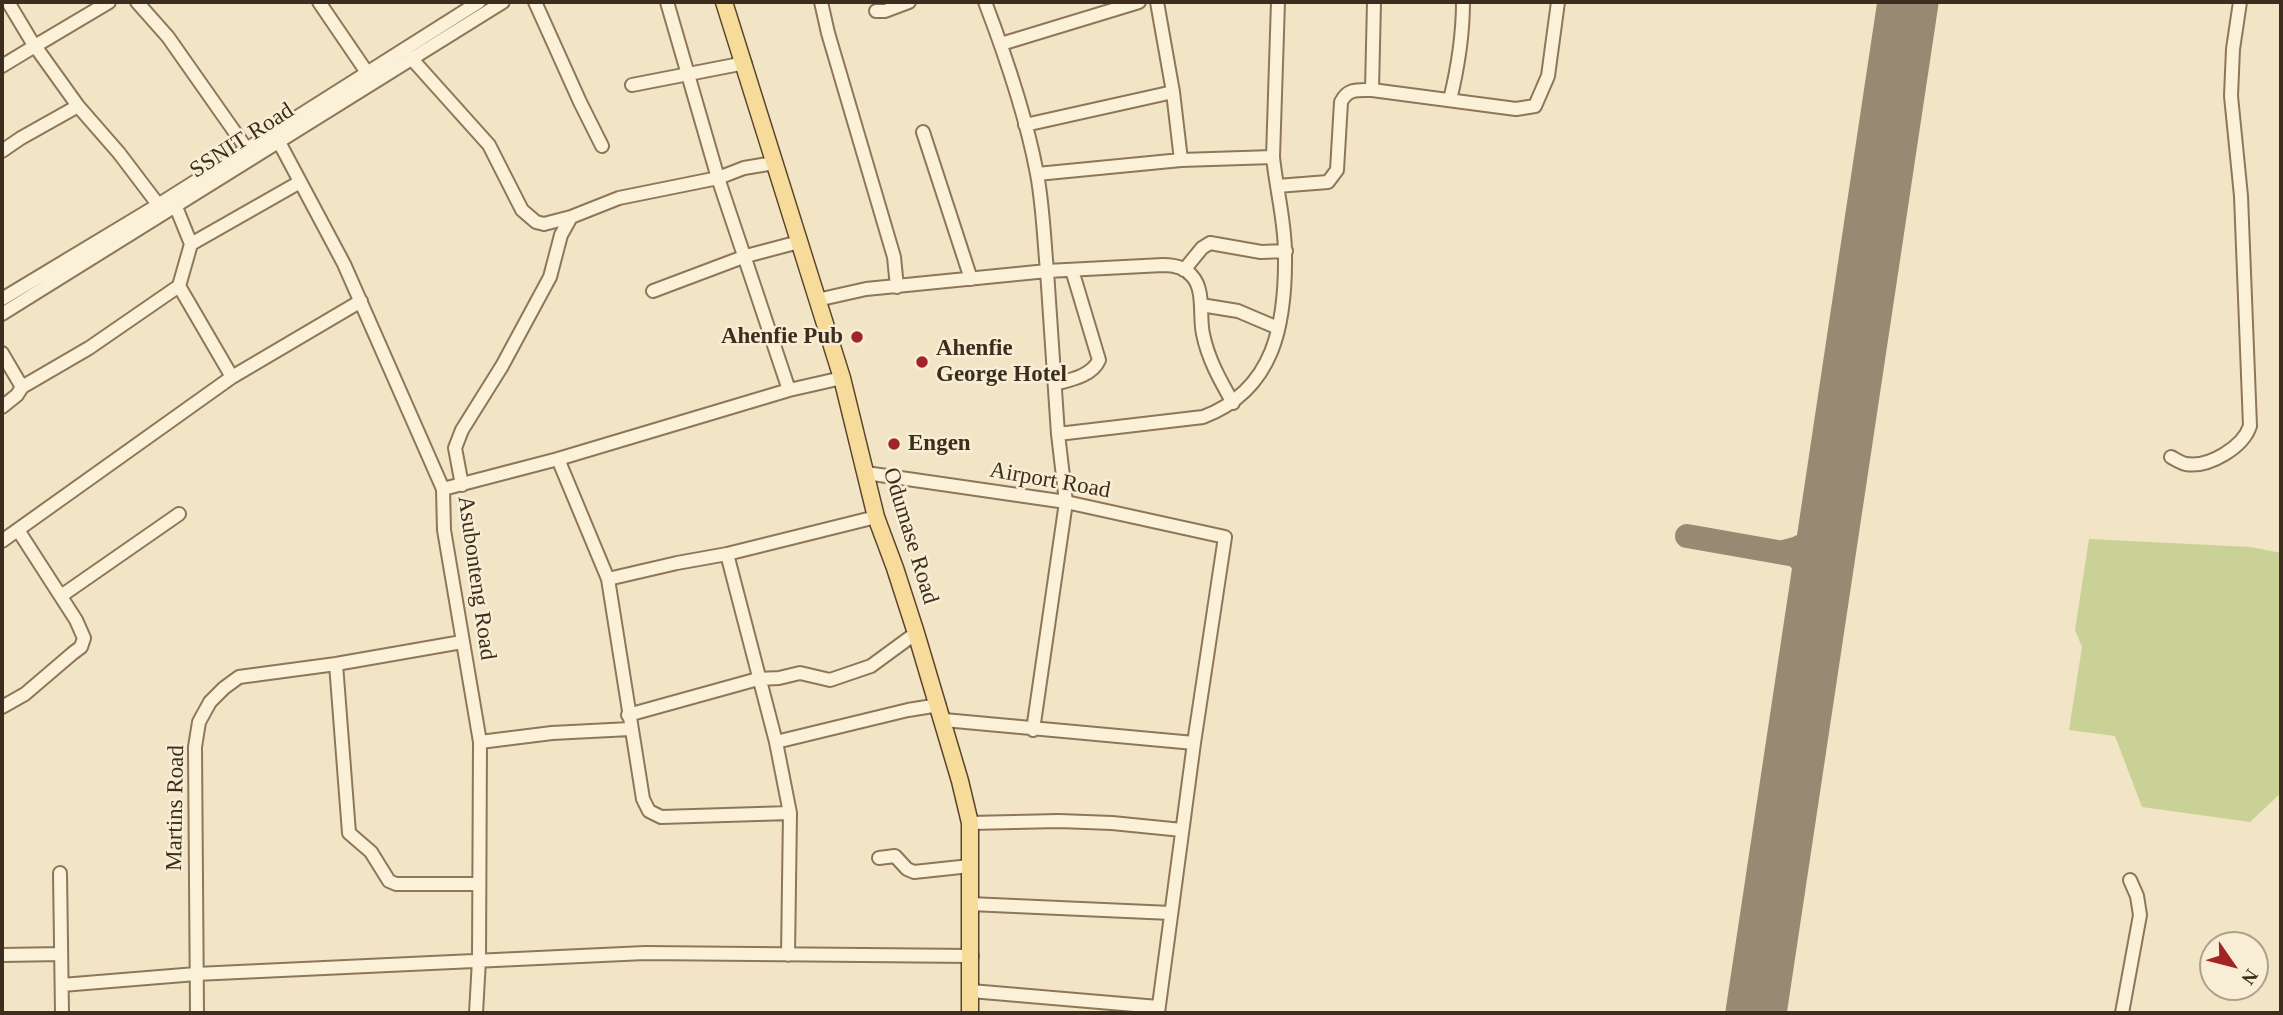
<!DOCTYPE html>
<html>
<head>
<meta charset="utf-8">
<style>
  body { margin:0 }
  #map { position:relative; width:2283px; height:1015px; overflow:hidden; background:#f1e5c5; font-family:"Times New Roman",serif }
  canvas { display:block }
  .frame { position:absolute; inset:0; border:4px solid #3d2d1e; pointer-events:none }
  .north { position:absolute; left:2199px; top:931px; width:70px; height:70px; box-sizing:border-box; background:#f8eed5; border:2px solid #ada18c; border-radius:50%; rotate:125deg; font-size:19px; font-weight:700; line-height:28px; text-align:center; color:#3d2d1e }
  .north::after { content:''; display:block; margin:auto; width:24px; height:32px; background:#a12525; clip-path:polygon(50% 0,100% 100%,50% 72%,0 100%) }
</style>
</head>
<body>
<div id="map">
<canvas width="2283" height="1015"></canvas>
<div class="frame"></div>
<div class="north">N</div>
</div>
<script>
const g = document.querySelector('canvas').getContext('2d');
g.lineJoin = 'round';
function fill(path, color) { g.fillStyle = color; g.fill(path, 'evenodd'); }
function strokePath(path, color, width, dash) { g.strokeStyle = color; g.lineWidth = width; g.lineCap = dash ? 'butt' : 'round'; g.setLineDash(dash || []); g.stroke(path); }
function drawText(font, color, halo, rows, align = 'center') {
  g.font = font + ' "Times New Roman",serif'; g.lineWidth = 5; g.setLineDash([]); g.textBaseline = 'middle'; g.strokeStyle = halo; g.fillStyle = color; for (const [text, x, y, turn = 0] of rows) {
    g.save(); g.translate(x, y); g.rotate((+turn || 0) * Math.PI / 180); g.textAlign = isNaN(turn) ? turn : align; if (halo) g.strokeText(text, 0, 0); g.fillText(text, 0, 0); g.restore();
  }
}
fill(new Path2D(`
  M2089 539 2251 547 2281 553V793L2250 822 2142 807 2115 736 2069 730 2082 647 2075 630Z`), '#c9d197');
strokePath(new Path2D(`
  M1687 536 1795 555C1808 565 1814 580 1818 596
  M1783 552C1807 548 1818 537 1830 517`), '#978972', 24);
strokePath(new Path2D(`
  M1756 1013 1908 2`), '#978972', 61);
const minor = new Path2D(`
  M8 2 35 47
  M137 2 168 37 246 148
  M319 2 366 71
  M535 2 580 102 602 146
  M667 2 718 178 789 390
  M821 2 828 33 894 257 897 287
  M1157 2 1173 92 1181 160
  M876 11H885L909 2
  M1001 44 1139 2
  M35 46 109 2
  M411 58 489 145 522 210 536 222 544 224 571 217
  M2 66 35 46 78 106 119 153 163 211
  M632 85 745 63
  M1372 90 1516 109 1535 106 1548 76 1558 2
  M1450 100C1458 67 1463 36 1463 2
  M1025 125 1173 92
  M923 132 971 279
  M279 142 344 264 443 489 444 530 480 742 479 960 476 1013
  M2 151 21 138 78 106
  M1273 157 1278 2
  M1037 174 1181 160 1273 157C1276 188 1285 221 1285 253 1286 323 1275 390 1203 417L1058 434
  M1277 186 1328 182 1337 170 1341 102C1348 88 1358 90 1372 90L1374 2
  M176 207 191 244 179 286 232 377
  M191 244 300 182
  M1184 270 1202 248 1210 243 1261 252 1286 251
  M653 291 746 256 799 242
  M2 299 158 205 479 2
  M817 300 866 289 1047 271C1044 239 1043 206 1037 174 1026 115 1006 57 985 2
  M1201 305 1238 311 1278 328
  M2 314 503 2
  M2 353 22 387 17 395 2 407
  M1055 384C1070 380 1092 376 1099 360L1072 270
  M22 387 89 348 179 286
  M2171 457C2175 459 2181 463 2186 464 2209 468 2243 447 2250 426L2241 196 2231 96 2233 49 2240 2
  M558 459 789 390 842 378
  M866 473 1066 502 1225 537 1194 743 1158 1013
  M462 485 455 448 462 430 502 366 550 277 561 235 571 217 619 198 718 178 744 168 774 163
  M443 489 558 459 608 579 677 563 727 554 876 517
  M2 541 232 377 361 301
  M727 554 776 742 790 813 788 955
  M608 579 643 799 649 811 661 817 790 813
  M61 596 179 514
  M336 664 349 833 371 852 389 881 396 884H479
  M2 707 25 694 73 653 81 647 84 638 76 620 18 530
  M628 715 758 679 779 678 800 673 830 680 871 666 916 633
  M944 720 1194 743
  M1033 730 1066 502 1058 434 1047 271 1163 265C1174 265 1185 267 1192 276 1205 290 1199 316 1203 334 1208 359 1220 380 1233 403
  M480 742 552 733 630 729
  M776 742 908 710 939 705
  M970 823 1059 821 1112 823 1182 830
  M879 858 895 856 907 869 914 872 970 866
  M60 873 62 1013
  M970 904 1171 913
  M2 955 61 954
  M62 985 196 974 645 953 972 956
  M971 991 1158 1007
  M197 1013 195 747 199 722 210 702 224 688 239 677 336 664 462 642
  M2122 1013 2140 915 2137 896 2130 880`);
const major = new Path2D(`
  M724 2 842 378 876 517 895 568 916 633 960 781 970 823V1013`);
strokePath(minor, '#8e7659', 16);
strokePath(major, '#5b442d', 19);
strokePath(minor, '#fbf1d9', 12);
strokePath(major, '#f6db9b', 16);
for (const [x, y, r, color] of [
  [857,337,7,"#a12525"],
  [922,362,7,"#a12525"],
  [894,444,7,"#a12525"]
]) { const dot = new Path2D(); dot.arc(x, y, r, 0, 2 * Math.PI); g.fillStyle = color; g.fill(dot); strokePath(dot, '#f8eed5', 2.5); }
drawText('23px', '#3d2d1e', '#f8eed5', [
  ["SSNIT Road",242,141,-33],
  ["Airport Road",1050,481,10],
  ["Odumase Road",910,536,73],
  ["Asubonteng Road",476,578,82],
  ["Martins Road",176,808,-89]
]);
drawText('bold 23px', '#3d2d1e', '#f8eed5', [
  ["Ahenfie Pub",843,337,"right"],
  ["Ahenfie",936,349],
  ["George Hotel",936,375],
  ["Engen",908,444]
], 'left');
</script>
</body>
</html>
